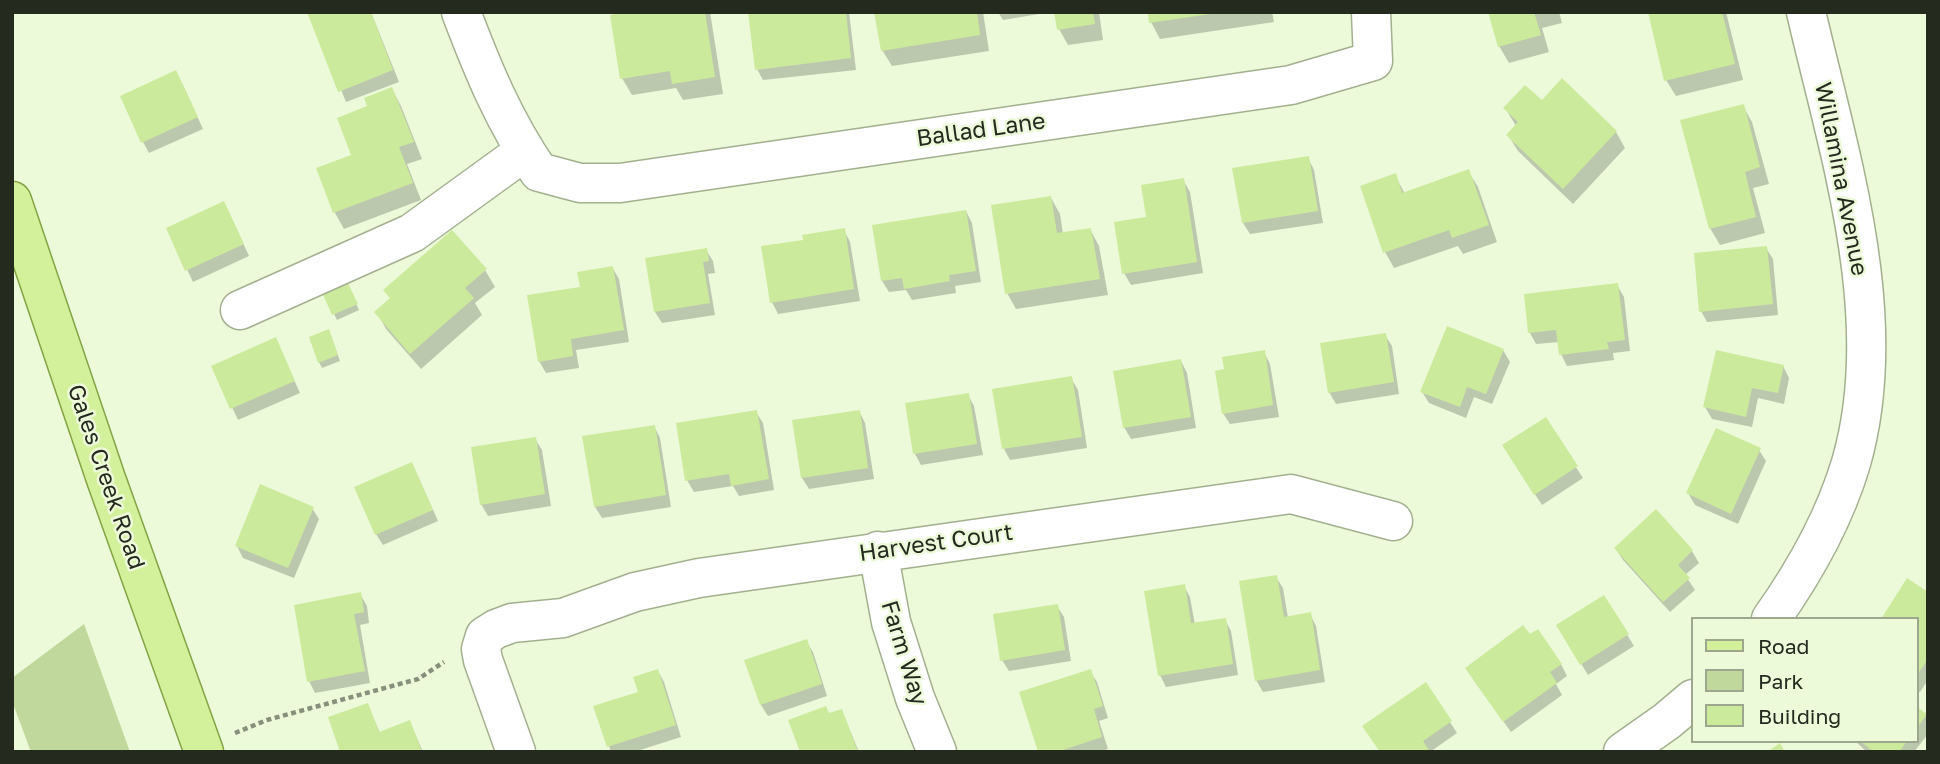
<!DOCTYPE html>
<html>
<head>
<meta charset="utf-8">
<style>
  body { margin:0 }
  #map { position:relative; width:1940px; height:764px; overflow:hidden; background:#ecfad9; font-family:"Golos Text",sans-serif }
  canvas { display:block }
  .frame { position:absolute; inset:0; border:14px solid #252a1e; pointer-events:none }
  .legend { position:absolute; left:1691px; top:617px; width:228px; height:126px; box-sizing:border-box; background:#ecfad9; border:2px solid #9ca78e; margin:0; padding:9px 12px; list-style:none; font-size:21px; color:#252a1e }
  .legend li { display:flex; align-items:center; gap:14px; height:35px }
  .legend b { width:35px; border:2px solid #9ca78e }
</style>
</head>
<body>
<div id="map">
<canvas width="1940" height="764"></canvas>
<div class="frame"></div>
<ul class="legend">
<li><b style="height:9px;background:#d3f09b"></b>Road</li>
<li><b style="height:19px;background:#c0d89b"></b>Park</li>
<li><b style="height:19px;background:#ccea9b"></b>Building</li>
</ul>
</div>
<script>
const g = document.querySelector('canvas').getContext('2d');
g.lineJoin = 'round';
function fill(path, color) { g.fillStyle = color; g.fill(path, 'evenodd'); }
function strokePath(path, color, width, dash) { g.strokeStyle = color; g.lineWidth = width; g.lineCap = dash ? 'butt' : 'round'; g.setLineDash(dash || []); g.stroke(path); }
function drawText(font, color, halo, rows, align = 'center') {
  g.font = font + ' "Golos Text",sans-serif'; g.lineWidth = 5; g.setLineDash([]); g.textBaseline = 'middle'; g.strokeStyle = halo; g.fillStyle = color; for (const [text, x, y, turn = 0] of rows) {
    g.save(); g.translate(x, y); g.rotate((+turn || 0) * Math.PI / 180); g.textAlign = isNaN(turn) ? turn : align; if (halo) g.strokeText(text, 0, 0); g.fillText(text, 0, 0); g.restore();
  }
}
fill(new Path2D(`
  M84 624 130 752H31L12 701V678Z`), '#c0d89b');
fill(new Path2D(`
  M309 12H371L399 82 346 102Z
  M635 12H710L723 94 683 100 676 88 632 95 622 78Z
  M754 12H849L856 70 763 80 757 69Z
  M876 12H983L989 51 892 66 882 50Z
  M998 12H1051L1003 20Z
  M1056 12H1099L1103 40 1068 45 1059 29Z
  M1150 12H1272L1274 22 1160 39 1151 22Z
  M1490 12H1559L1562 23 1542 28 1549 52 1509 63 1499 46Z
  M1650 12H1726L1743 80 1676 96 1666 80Z
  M182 83 203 129 149 153 143 142Z
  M392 89 401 106 422 159 407 164 421 200 344 229 335 213 318 169 353 156 369 107Z
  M1542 103 1616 132 1625 148 1573 204 1518 151 1508 135 1516 126 1505 108Z
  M1743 106 1752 122 1769 184 1753 188 1765 233 1720 245 1710 228Z
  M1308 158 1314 170 1323 223 1250 234 1243 223Z
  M1468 171 1478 187 1497 242 1463 254 1458 246 1394 268 1385 252 1395 175 1405 194Z
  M1183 180 1190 192 1203 273 1131 285 1124 273 1148 219Z
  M1051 198 1060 214 1063 234 1090 229 1099 246 1108 295 1016 309 1007 293Z
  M966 211 972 223 981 282 955 286 956 293 912 300 906 290 889 292 882 281Z
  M230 215 249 256 193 282 168 229Z
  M844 230 850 242 860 301 778 314 772 302 805 241Z
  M1766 248 1773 259 1778 315 1707 322 1701 311Z
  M706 250 713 261 715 273 708 274 715 315 662 323 655 312Z
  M612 267 619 279 629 342 576 350 579 368 546 373 539 361 582 288Z
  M485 270 495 287 475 303 482 315 421 369 386 329 377 312Z
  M1617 285 1624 297 1630 351 1613 353 1614 360 1567 366 1561 354 1559 342 1536 344 1530 333 1526 295Z
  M348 286 359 310 337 320 323 291Z
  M1385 335 1392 346 1399 394 1336 404 1329 392Z
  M331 336 340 361 322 368 319 362Z
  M1503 350 1510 362 1492 404 1474 397 1466 418 1429 403 1422 392Z
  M281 351 300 393 238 420 213 366Z
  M1264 352 1270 364 1279 417 1230 424 1223 413 1226 371Z
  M1181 361 1187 373 1196 428 1131 439 1124 427Z
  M1783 366 1789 378 1784 404 1758 398 1752 427 1712 419 1705 407Z
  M1071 378 1078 390 1087 448 1010 460 1004 449Z
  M968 395 974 406 983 455 921 465 915 454Z
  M859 411 865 423 874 479 809 489 802 478 794 421Z
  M756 412 763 423 774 490 739 496 733 486 694 492 687 480Z
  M1545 420 1583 478 1542 505 1511 457Z
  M654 426 660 438 671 507 602 518 595 507Z
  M535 439 542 450 551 506 488 516 481 504Z
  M1759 450 1766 461 1738 524 1695 505 1688 493Z
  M418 476 438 521 383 545 376 534Z
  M312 508 319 519 294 578 243 558 237 546Z
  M1656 512 1692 551 1699 563 1685 575 1695 590 1670 612 1623 560 1616 549Z
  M1276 577 1283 588 1288 618 1310 614 1316 626 1325 682 1263 692 1256 680Z
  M1184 586 1190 597 1195 625 1225 620 1231 631 1238 675 1166 687 1160 675Z
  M360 594 367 606 369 623 360 625 370 683 315 693 309 681Z
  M1928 594V680L1920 692 1917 691V619Z
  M1604 597 1634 646 1588 675 1558 626Z
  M1057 606 1064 617 1071 661 1009 671 1002 660Z
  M806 641 813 652 827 696 768 716 761 705Z
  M1561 664 1567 676 1556 684 1562 695 1511 732 1473 679Z
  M658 671 664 682 681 737 634 752H611L596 707 640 693Z
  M1090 671 1097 682 1108 718 1099 721 1108 749 1098 752H1040Z
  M1426 685 1457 733 1430 752H1381Z
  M368 705 380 733 410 722 423 752H342Z
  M1917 709 1928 718V734L1914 752H1867L1855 741H1917Z
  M842 711 859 752H802L830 715Z`), '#0003');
fill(new Path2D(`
  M307 12H371L393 70 338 92Z
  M624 12H705L715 77 672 84 670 71 620 79 610 15Z
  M748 12H846L851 58 755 70Z
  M874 12H977L980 35 881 51Z
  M1054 12H1093L1095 24 1057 30Z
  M1148 12H1210V14L1149 23Z
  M1488 12H1534L1541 35 1498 47Z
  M1648 12H1722L1735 64 1664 81Z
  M176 70 198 117 141 143 120 96Z
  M1562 78 1617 131 1563 189 1506 135 1518 122 1503 108 1525 85 1542 100Z
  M392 87 414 142 399 147 413 183 333 213 316 168 351 155 337 118 367 106 364 98Z
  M1744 104 1760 167 1745 172 1756 217 1709 229 1680 120Z
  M1309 156 1318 211 1242 223 1232 168Z
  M1469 169 1489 225 1452 238 1449 230 1383 253 1360 186 1396 173 1402 193Z
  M1184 178 1197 262 1122 274 1114 222 1146 217 1141 185Z
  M1051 196 1057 233 1091 228 1100 279 1005 294 991 205Z
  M224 201 244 244 185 271 166 228Z
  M966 210 976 271 949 275 950 281 904 289 902 278 881 281 872 225Z
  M845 228 854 289 770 303 761 246 803 240 802 235Z
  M452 230 487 269 465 288 474 298 410 354 374 312 390 298 383 290Z
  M1767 246 1773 304 1699 312 1694 253Z
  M707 248 709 261 703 262 710 303 654 312 645 258Z
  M613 266 624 330 571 339 573 356 538 362 527 295 580 287 577 272Z
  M346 279 358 304 332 315 321 290Z
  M1618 283 1625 340 1607 342 1609 349 1559 355 1556 330 1528 333 1524 294Z
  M1447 326 1504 349 1486 394 1467 387 1460 407 1420 392Z
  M329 329 338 355 318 363 309 337Z
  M1386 333 1394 382 1328 393 1320 343Z
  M276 337 295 381 230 409 211 366Z
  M1265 350 1273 405 1222 414 1215 371 1224 369 1222 357Z
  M1716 350 1784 365 1778 393 1752 388 1746 417 1703 407Z
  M1181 359 1191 417 1123 428 1113 371Z
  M1072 376 1082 437 1002 449 992 389Z
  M969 393 977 444 913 454 905 403Z
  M757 410 769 479 731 486 729 474 685 481 676 423Z
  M860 410 868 468 801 478 792 420Z
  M1546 417 1578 466 1534 495 1502 445Z
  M655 425 666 495 594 507 582 436Z
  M1716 428 1761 448 1731 514 1686 493Z
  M536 437 545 494 480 505 471 447Z
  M412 462 433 510 375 535 354 487Z
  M260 484 314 507 288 568 235 546Z
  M1656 509 1693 550 1678 565 1690 578 1663 602 1614 548Z
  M1277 575 1284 617 1311 612 1320 670 1255 681 1239 581Z
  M1907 578 1928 592V663L1926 662 1917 675V619H1881Z
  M1185 584 1191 623 1226 618 1233 664 1158 676 1144 591Z
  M361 592 364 612 354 614 365 671 307 682 294 605Z
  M1604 595 1629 634 1580 665 1556 625Z
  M1058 604 1065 650 1000 661 993 614Z
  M1523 625 1530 634 1538 629 1562 664 1550 672 1557 683 1503 722 1465 668Z
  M807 639 822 684 760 705 744 660Z
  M658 669 676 725 607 747 593 706 638 692 633 677Z
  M1091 669 1103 706 1094 709 1102 737 1057 752H1038L1019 692Z
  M1426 682 1452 721 1423 741 1430 752H1380L1362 726Z
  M368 703 379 732 410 720 422 752H340L328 717Z
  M826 706 829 713 842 709 858 752H800L788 720Z
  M1917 707 1927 714 1917 728Z
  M1860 741H1907L1899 752H1874Z
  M1780 743 1785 752H1767Z`), '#ccea9b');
const minor = new Path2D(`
  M461 12C483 70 504 121 539 172L580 183H620L1291 85 1373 61 1371 12
  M240 310 412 233 525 151
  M878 551 891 622 915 698 937 752
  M1771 619C1805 571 1834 520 1851 463 1893 318 1839 154 1806 12
  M516 752 483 660 481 649 485 636 496 629 512 623 563 618 635 592 699 578 1291 494 1393 521
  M1623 752 1667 721 1693 699`);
const major = new Path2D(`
  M12 201 106 479 204 752`);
strokePath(minor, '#a3b090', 41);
strokePath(major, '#83a444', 41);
strokePath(new Path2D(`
  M235 733 267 720 418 679 444 662`), '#86907a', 4.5, [5, 3.5]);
strokePath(minor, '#fff', 38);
strokePath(major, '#d3f09b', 38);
drawText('23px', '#252a1e', '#ecfad9', [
  ["Ballad Lane",981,130,-8],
  ["Willamina Avenue",1841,179,79],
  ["Gales Creek Road",106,477,71],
  ["Harvest Court",936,543,-8],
  ["Farm Way",904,653,73]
]);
</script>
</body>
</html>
